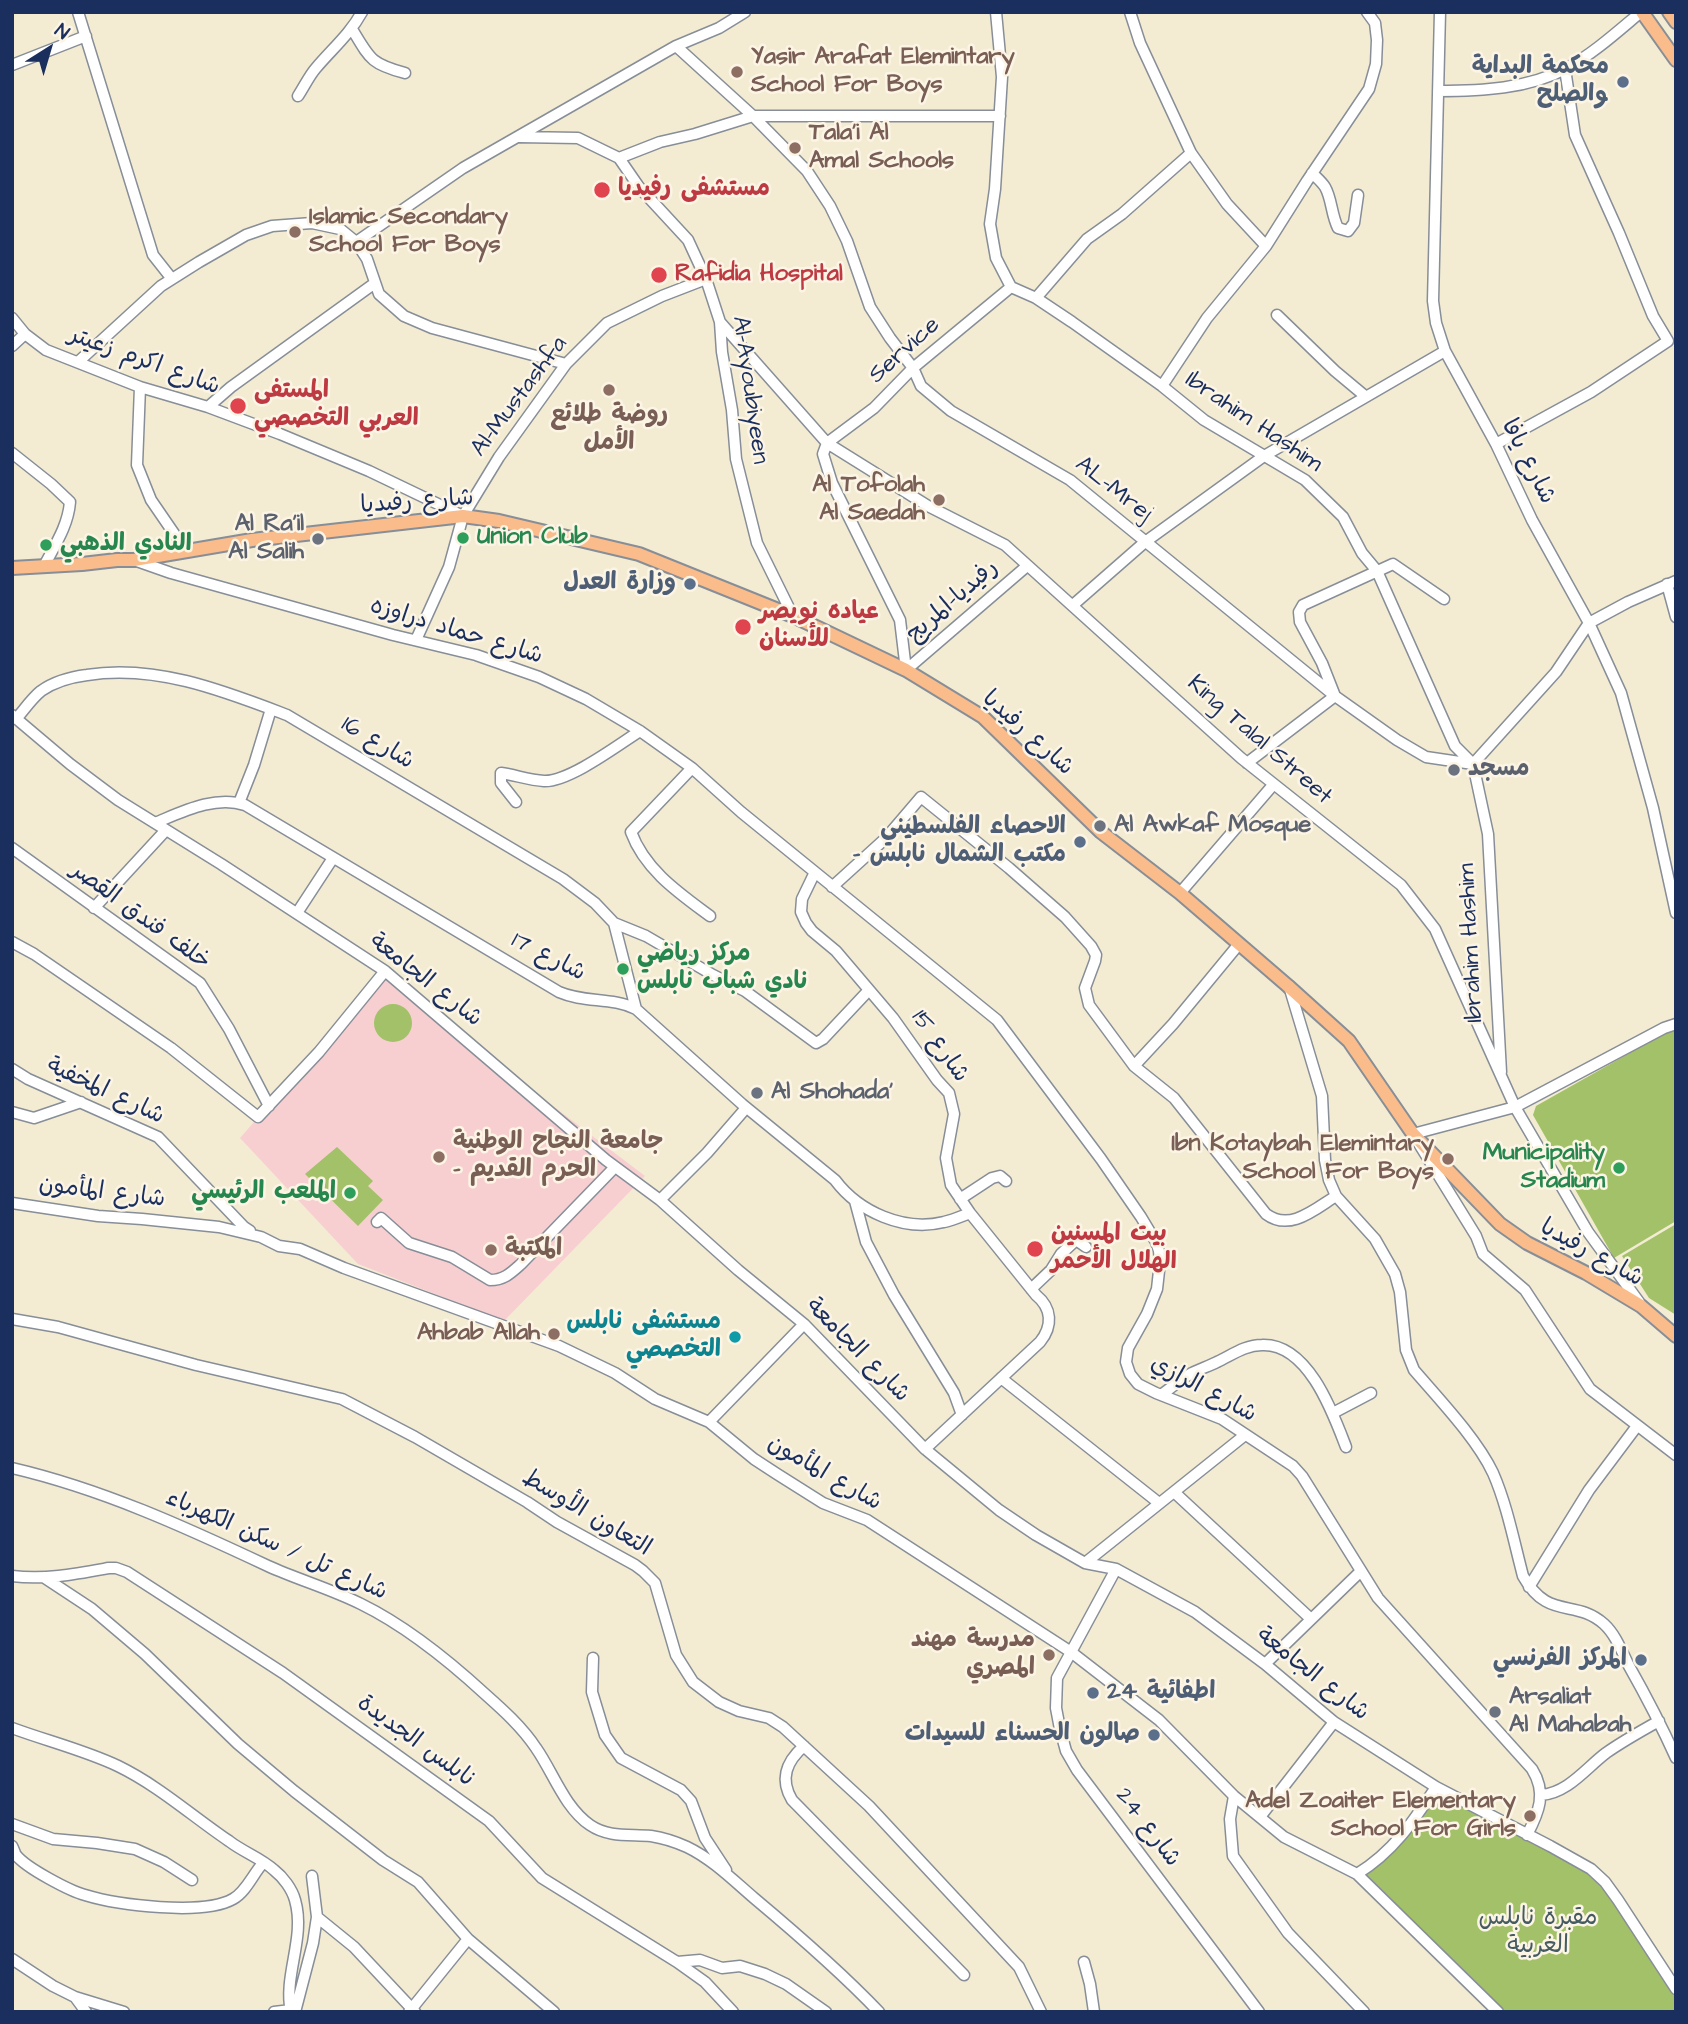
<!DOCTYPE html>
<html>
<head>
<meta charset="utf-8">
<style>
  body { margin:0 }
  #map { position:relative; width:1688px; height:2024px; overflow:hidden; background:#f3ecd3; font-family:"Architects Daughter",sans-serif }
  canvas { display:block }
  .frame { position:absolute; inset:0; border:14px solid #1b2f5e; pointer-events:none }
  .north { position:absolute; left:14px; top:14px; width:70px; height:70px; -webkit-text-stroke:5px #fcf5e5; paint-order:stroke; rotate:37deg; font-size:19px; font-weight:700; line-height:28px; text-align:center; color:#1b2f5e }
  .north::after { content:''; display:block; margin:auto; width:24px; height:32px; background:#1b2f5e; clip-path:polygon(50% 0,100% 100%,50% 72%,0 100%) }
</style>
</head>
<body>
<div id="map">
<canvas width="1688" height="2024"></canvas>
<div class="frame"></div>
<div class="north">N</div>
</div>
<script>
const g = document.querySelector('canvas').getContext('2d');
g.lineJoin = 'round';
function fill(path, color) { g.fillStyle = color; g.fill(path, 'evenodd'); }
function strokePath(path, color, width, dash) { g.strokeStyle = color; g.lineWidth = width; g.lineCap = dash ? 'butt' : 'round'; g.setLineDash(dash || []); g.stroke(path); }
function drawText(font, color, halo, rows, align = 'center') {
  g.font = font + ' "Architects Daughter","Playpen Sans Arabic",sans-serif'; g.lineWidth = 5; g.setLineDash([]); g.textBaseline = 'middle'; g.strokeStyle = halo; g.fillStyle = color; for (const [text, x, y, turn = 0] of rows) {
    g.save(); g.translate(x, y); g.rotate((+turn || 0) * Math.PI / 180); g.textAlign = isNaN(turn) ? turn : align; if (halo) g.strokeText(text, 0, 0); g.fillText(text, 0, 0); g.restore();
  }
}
fill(new Path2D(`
  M382 976 645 1176 504 1321 358 1264 240 1138Z`), '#f7cfd1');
fill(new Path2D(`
  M374 1023a19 19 0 1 1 38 0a19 19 0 1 1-38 0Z
  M1674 1028 1676 1031V1221L1614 1258 1533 1115 1536 1106Z
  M337 1147 373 1181 368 1186 383 1200 358 1226 305 1174Z
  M1676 1224V1315L1649 1298 1622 1256Z
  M1436 1792C1492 1820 1554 1844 1603 1883L1676 1996V2012H1506L1364 1873Z`), '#a3c169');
const minor = new Path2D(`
  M78 12 153 255 172 279
  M996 12 1002 77 995 189 990 224 996 258 1011 287 1036 298 1072 322 1162 386 1204 420 1305 480 1343 517 1362 553 1377 571 1455 746 1473 764 1488 834 1501 1072
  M1130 12 1140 43 1191 153 1227 204 1266 246
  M1440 12 1433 301 1436 323 1445 351 1496 444 1532 520 1589 623 1621 693 1653 808 1676 913
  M352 29C370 59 371 64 405 73
  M676 46 753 116 807 171 830 206 847 241 870 307 890 338 913 368 921 386 951 411 1070 480 1335 696 1397 740 1426 757 1473 764 1556 672 1589 623 1628 602 1676 581
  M12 65 86 36
  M1438 91C1481 91 1528 89 1567 68 1594 53 1617 32 1641 12
  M298 96C304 87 309 76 316 68 332 49 350 34 362 12
  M519 137 578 138 619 158
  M619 158 639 187 688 240 706 279 720 322 722 352 732 410 736 459 757 543 793 616
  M619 158 660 142 695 134 753 116H1000
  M1312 173C1316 177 1322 182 1325 187 1332 199 1331 214 1338 228L1348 231 1354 223 1358 195
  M356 242 463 168 676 46 719 28 745 12
  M1036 298 1087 239 1122 214 1191 153
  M1277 315 1335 371 1365 396
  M12 318 25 334 46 350 140 387 208 407 280 434 369 471 463 516
  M720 322 827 443 928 506 1005 545 1241 758 1401 885 1435 929 1515 1107 1588 1232 1639 1302
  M12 346 25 334
  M78 362 161 286 199 262 246 235 272 226 312 223 340 229 356 242 367 259 379 294 404 316 432 328 566 364
  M1162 386 1207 318 1266 246 1307 181 1369 89 1376 64 1377 40 1375 23 1367 12
  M140 387 137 465 151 500 186 551
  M208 407 231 387 375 283
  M1496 444 1591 392 1668 341 1653 316 1619 233 1575 135 1565 69
  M12 453 51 484 70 502C68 526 55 545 44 566
  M134 560 171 573 393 635 476 655 539 677 586 699 640 731 692 768 741 812 997 1020 1101 1159 1141 1217 1156 1242 1159 1251 1160 1262 1157 1289 1147 1314 1128 1348 1126 1362 1130 1374 1138 1384 1156 1393 1222 1419 1293 1466 1302 1476 1378 1598 1532 1769C1547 1793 1539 1812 1527 1835
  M1667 584 1676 617
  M1073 605 1145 542 1264 456 1445 351
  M416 640 449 567 463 516 499 457 566 364 607 323 662 296 706 279
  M906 670 900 620 832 483 823 454 827 443 874 408 913 368 1011 287
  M906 670 1027 566
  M12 715 70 764 118 800 221 864 385 971 606 1160 660 1200 738 1270 804 1324 925 1449 999 1510 1036 1535 1085 1563 1116 1569 1195 1612 1265 1664 1334 1722 1436 1787 1550 1846 1591 1869 1605 1882 1618 1900 1676 1989
  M16 719C24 710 32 698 41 691 55 681 71 677 87 675 156 664 224 691 287 715L563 879 595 903 614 923 636 1009
  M1247 763 1335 696 1322 663 1300 622 1299 612 1303 605 1393 564 1444 599
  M692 768 631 832C645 870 679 893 710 916
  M516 802 501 783V773C515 775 529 780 544 781 569 782 618 745 640 731
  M239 803 254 765 271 709
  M155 823C182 812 215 795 245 805L559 992C584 1003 612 997 636 1009L742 1104 835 1180C859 1212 904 1232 944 1222 953 1220 962 1216 970 1213
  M12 848 200 983 229 1029 269 1106
  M815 872 802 899 801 912 806 923 812 931 836 951 893 1018 937 1080 949 1093 954 1114 946 1158 951 1185 970 1213 1036 1295C1052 1308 1053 1326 1040 1342L925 1449
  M832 887 886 838 921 797 1009 868 1065 917 1091 946 1096 955 1095 961 1085 988 1089 1005 1134 1066 1174 1098 1266 1214C1290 1232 1315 1209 1336 1196
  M1180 893 1273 785
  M94 908 166 830
  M297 913 333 858
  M614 923 646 936 713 975 745 991 816 1043 823 1039 869 990
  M12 942 34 954 171 1048 258 1117 319 1052 385 971
  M1289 986 1322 1096 1325 1160 1329 1180 1336 1196 1375 1239 1395 1274 1400 1292 1406 1350 1414 1370C1439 1399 1477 1439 1493 1473 1507 1505 1514 1542 1523 1576 1548 1621 1575 1598 1604 1624 1616 1635 1622 1652 1629 1666 1646 1696 1662 1727 1676 1758
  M1676 1024 1664 1028 1515 1107 1413 1134 1476 1236 1483 1254 1525 1290 1590 1389 1676 1455
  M1134 1066 1173 1024 1239 944
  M12 1069 28 1079 158 1137 244 1227 250 1231
  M12 1112 34 1118 81 1102
  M960 1199 992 1178 1000 1176 1006 1181
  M660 1200 707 1153 746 1108
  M855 1201 866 1242 894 1295 954 1393 962 1415
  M12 1203 98 1216 142 1219 219 1227 261 1237 279 1246 300 1249 344 1268 559 1346 615 1373 655 1399 709 1422 754 1459 777 1474 823 1503 867 1520 1071 1652 1159 1720 1234 1796 1284 1837 1357 1874 1498 2012
  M377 1222 381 1218 409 1243 452 1257 490 1280C504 1280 511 1273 521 1264L615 1167
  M1031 1289 1051 1270 1061 1254 1076 1240 1086 1247
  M12 1319 58 1327 196 1365 342 1399 415 1437 527 1502 557 1522 635 1565 643 1571 655 1583 676 1655 693 1682 719 1702 739 1711 769 1718 783 1727 869 1806 1019 1967 1041 2012
  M1001 1378 1159 1503
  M1161 1395C1171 1388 1181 1379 1192 1373 1200 1369 1209 1366 1217 1362 1232 1355 1245 1345 1262 1345 1308 1343 1333 1413 1346 1447
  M1333 1413 1371 1393
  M709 1422 804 1324
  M12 1468C102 1489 185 1527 268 1566 299 1580 331 1589 361 1604 406 1626 448 1660 485 1694 503 1710 522 1727 536 1748 553 1772 564 1807 590 1825 609 1838 630 1834 651 1836 664 1838 676 1842 687 1847 712 1859 733 1880 754 1898 797 1934 840 1971 879 2012
  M1174 1492 1311 1619
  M1085 1563 1245 1435
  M1116 1569 1057 1678 1056 1708 1060 1729 1066 1751 1077 1770 1259 2012
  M12 1576C46 1580 76 1574 109 1568H116L127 1572 283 1673 489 1821 542 1878 677 1962 705 1982 733 2012
  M45 1578 92 1609 145 1654 238 1744 294 1791 383 1860 418 1882 468 1939 554 2012
  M1529 1587 1589 1490 1637 1426
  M593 1658 592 1692 605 1735 621 1758 681 1790 691 1801 705 1838 726 1870
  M1265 1664 1361 1571
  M12 1728C47 1741 84 1750 118 1766 159 1786 192 1816 229 1841 243 1852 261 1858 274 1870 283 1877 292 1889 295 1900 306 1938 283 1975 291 2012
  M804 1746C787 1761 779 1778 792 1800L964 1975
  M1541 1795C1568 1793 1586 1768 1606 1753 1623 1741 1641 1731 1659 1721
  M1234 1796 1230 1819 1233 1856 1288 1933 1364 2012
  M1260 1817 1334 1722
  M12 1824 53 1839 97 1843 135 1849 164 1862 192 1880
  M12 1846C13 1847 15 1854 16 1855 26 1868 70 1891 85 1895 118 1905 203 1916 233 1899 246 1892 253 1874 263 1863
  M1357 1874C1393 1852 1413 1822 1436 1787
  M317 1917 354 1947 415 2012
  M12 1959 53 1986 75 1997 124 2012
  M677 1962 700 1960 722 1968 740 1966 765 1974 786 1984 826 2012
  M1084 1962 1090 1984 1094 2012
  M75 1997 86 2012
  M274 2012 291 2010
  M295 2012 313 1943 317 1917 312 1876
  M409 2012 468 1939`);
const major = new Path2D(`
  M1642 12 1676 60
  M1669 12 1676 22
  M12 568 82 564 117 560H134L252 540 463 516 499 521 639 554 793 616 906 670 983 717 1101 832 1180 893 1288 986 1349 1041 1413 1134 1500 1224 1527 1243 1586 1273 1641 1306 1676 1336`);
strokePath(minor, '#878e98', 13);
strokePath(major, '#878e98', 16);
strokePath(minor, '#fff', 10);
strokePath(major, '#f9bc8a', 12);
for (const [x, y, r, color] of [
  [737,72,7,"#8d6e63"],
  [1623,82,7,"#5c6f8a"],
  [795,148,7,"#8d6e63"],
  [602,190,9,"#e0444e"],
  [295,232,7,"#8d6e63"],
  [659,275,9,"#e0444e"],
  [609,390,7,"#8d6e63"],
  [238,406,9,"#e0444e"],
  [939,500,7,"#8d6e63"],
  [463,538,7,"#2e9e5b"],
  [318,539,7,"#6b7280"],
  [46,545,7,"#2e9e5b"],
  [690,584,7,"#5c6f8a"],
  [743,627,9,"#e0444e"],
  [1454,770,7,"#6b7280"],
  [1100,826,7,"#6b7280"],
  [1080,842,7,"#5c6f8a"],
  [623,969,7,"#2e9e5b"],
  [757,1093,7,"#6b7280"],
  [439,1157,7,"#8d6e63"],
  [1448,1159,7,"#8d6e63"],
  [1619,1168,7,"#2e9e5b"],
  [350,1193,7,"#2e9e5b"],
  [1035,1249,9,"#e0444e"],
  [491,1250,7,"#8d6e63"],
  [554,1334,7,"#8d6e63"],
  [735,1337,7,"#0f9aa8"],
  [1049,1655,7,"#8d6e63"],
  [1641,1660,7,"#5c6f8a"],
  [1093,1693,7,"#5c6f8a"],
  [1495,1712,7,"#6b7280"],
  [1154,1735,7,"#5c6f8a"],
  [1530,1816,7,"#8d6e63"]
]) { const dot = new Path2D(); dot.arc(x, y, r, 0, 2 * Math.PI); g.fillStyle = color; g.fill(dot); strokePath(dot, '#fcf5e5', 2.5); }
drawText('bold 24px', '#785e54', '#fcf5e5', [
  ["Yasir Arafat Elemintary",751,58],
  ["School For Boys",751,86],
  ["Tala'i Al",809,134],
  ["Amal Schools",809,162],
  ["Islamic Secondary",309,218],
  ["School For Boys",309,246],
  ["روضة طلائع",609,416,"center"],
  ["الأمل",609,444,"center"],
  ["Al Tofolah",925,486,"right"],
  ["Al Saedah",925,514,"right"],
  ["جامعة النجاح الوطنية",453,1143],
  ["- الحرم القديم",453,1171],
  ["Ibn Kotaybah Elemintary",1434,1145,"right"],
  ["School For Boys",1434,1173,"right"],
  ["المكتبة",505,1250],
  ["Ahbab Allah",540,1334,"right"],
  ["مدرسة مهند",1035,1641,"right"],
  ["المصري",1035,1669,"right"],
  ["Adel Zoaiter Elementary",1516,1802,"right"],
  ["School For Girls",1516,1830,"right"]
], 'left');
drawText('bold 24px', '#4e5e75', '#fcf5e5', [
  ["محكمة البداية",1609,68],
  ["والصلح",1609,96],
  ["وزارة العدل",676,584],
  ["الاحصاء الفلسطيني",1066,828],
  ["- مكتب الشمال نابلس",1066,856],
  ["المركز الفرنسي",1627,1660],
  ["اطفائية 24",1107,1693,"left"],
  ["صالون الحسناء للسيدات",1140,1735]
], 'right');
drawText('bold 24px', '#be3a42', '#fcf5e5', [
  ["مستشفى رفيديا",618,190],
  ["Rafidia Hospital",675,275],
  ["المستفى",254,392],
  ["العربي التخصصي",254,420],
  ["عياده نويصر",759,613],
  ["للأسنان",759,641],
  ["بيت المسنين",1051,1235],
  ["الهلال الأحمر",1051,1263]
], 'left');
drawText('24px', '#1b2f5e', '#fcf5e5', [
  ["Service",905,351,-42],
  ["شارع اكرم زعيتر",144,362,20],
  ["Al-Ayoubiyeen",749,390,82],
  ["Al-Mustashfa",520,397,-53],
  ["Ibrahim Hashim",1253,423,34],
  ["شارع يافا",1527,462,63],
  ["AL-Mrej",1113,490,38],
  ["شارع رفيديا",417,503,-4],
  ["رفيديا-المريج",953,602,-41],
  ["شارع حماد دراوزه",456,632,17],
  ["شارع رفيديا",1027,734,42],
  ["King Talal Street",1259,741,41],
  ["شارع 16",377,744,31],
  ["خلف فندق القصر",140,917,36],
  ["Ibrahim Hashim",1472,943,-93],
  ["شارع 17",548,958,27],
  ["شارع الجامعة",425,981,38],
  ["شارع 15",939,1047,55],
  ["شارع المخفية",105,1092,25],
  ["شارع المأمون",102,1193,7],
  ["شارع رفيديا",1591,1254,29],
  ["شارع الجامعة",857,1351,45],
  ["شارع الرازي",1203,1390,28],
  ["شارع المأمون",824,1474,30],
  ["التعاون الأوسط",586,1514,31],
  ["شارع تل / سكن الكهرباء",276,1546,24],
  ["شارع الجامعة",1312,1675,38],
  ["نابلس الجديدة",415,1742,36],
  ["شارع 24",1147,1828,53]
]);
drawText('bold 24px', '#5b616d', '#fcf5e5', [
  ["Al Ra'il",304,525,"right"],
  ["Al Salih",304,553,"right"],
  ["مسجد",1468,770],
  ["Al Awkaf Mosque",1114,826],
  ["Al Shohada'",771,1093],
  ["Arsaliat",1509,1698],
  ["Al Mahabah",1509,1726]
], 'left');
drawText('bold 24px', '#27864d', '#fcf5e5', [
  ["Union Club",477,538],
  ["النادي الذهبي",60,545],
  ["مركز رياضي",637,955],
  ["نادي شباب نابلس",637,983],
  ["Municipality",1605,1154,"right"],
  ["Stadium",1605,1182,"right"],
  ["الملعب الرئيسي",336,1193,"right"]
], 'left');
drawText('bold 24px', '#0d838f', '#fcf5e5', [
  ["مستشفى نابلس",721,1323],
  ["التخصصي",721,1351]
], 'right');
drawText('24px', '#445b61', '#fcf5e5', [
  ["مقبرة نابلس",1538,1919],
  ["الغربية",1538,1947]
]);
</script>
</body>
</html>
